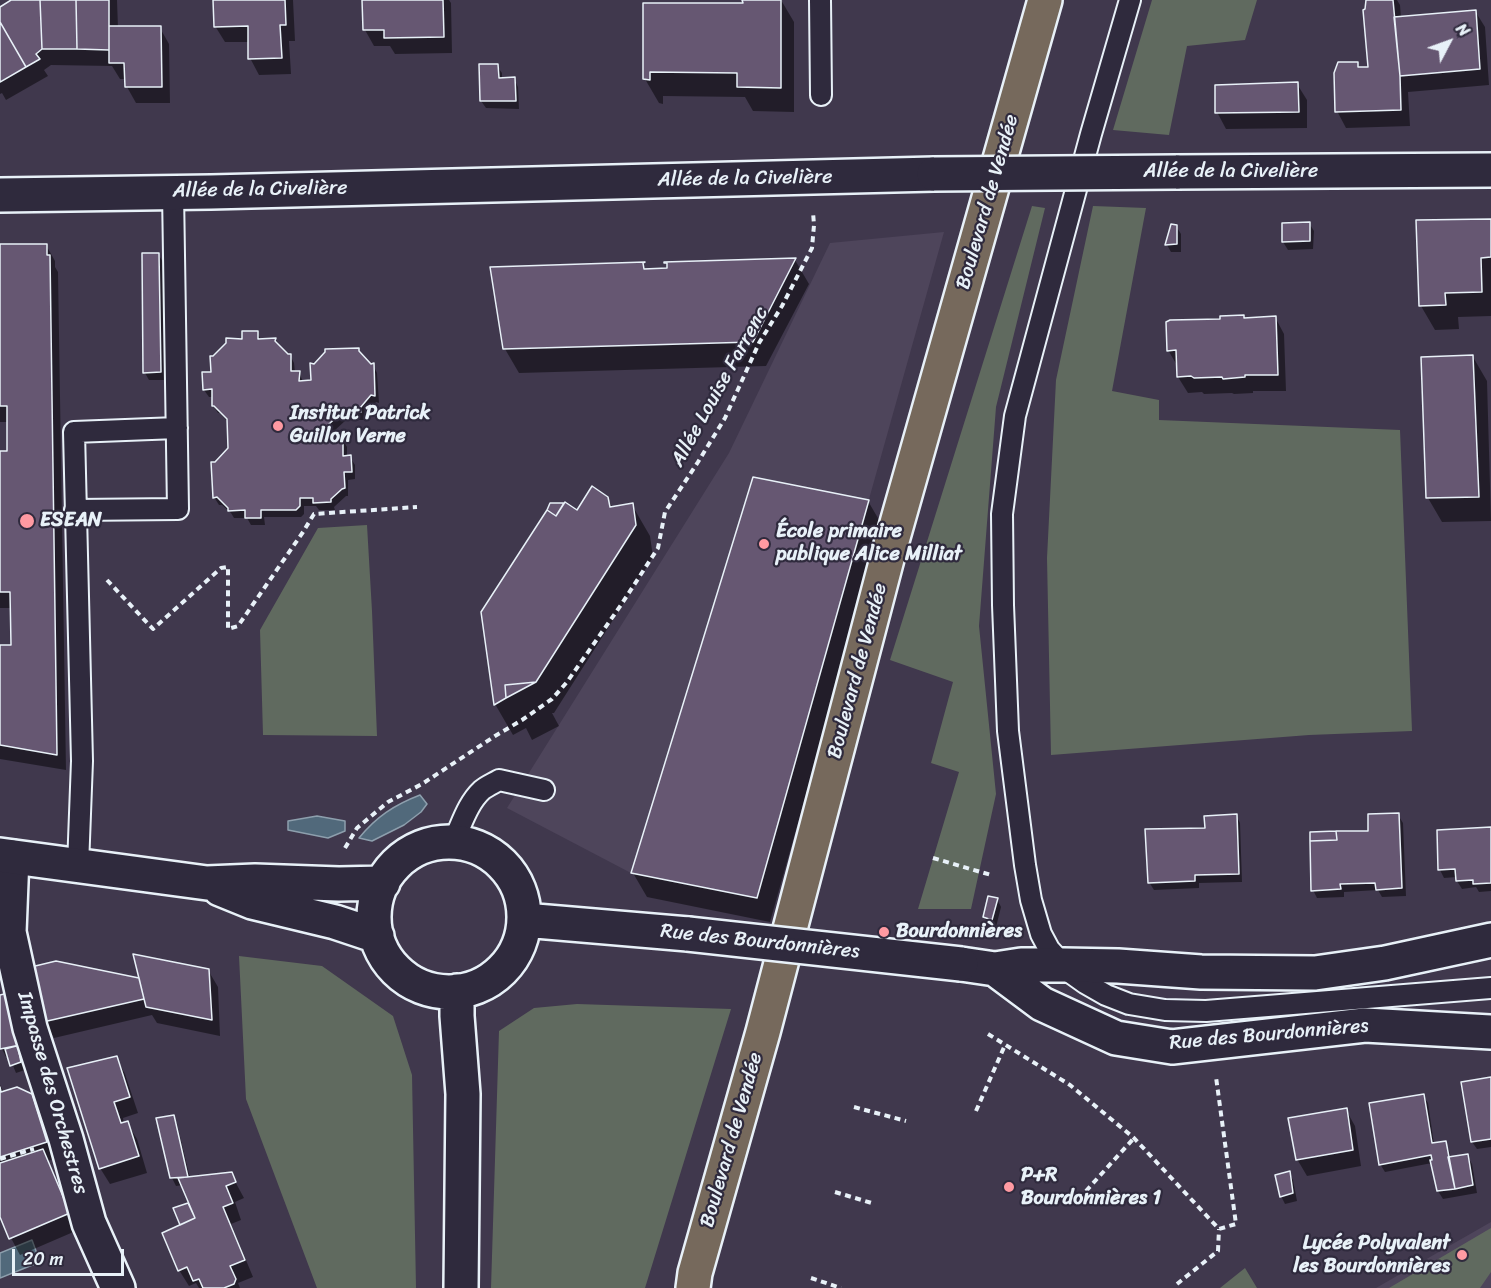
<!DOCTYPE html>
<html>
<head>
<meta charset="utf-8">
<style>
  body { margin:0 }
  #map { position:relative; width:1491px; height:1288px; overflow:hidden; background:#40384d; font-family:Sriracha,sans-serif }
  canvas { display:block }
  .north { position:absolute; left:1419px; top:12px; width:60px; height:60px; -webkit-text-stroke:4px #2f2a3d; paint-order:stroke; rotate:49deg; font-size:16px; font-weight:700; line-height:24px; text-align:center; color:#e8f1f8 }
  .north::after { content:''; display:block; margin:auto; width:21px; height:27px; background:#e8f1f8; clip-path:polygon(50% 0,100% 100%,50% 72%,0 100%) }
  .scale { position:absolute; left:12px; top:1249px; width:112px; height:27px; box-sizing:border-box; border:3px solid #e8f1f8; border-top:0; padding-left:8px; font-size:18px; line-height:21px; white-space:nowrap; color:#e8f1f8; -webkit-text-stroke:4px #2f2a3d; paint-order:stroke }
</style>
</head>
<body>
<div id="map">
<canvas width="1491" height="1288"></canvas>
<div class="north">N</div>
<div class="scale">20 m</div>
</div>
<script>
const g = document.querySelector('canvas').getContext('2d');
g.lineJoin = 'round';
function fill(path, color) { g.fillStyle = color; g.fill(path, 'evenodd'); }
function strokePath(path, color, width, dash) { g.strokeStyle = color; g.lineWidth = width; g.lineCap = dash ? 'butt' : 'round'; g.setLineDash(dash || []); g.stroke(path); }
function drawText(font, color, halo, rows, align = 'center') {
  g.font = font + ' Sriracha,sans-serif'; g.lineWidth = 4.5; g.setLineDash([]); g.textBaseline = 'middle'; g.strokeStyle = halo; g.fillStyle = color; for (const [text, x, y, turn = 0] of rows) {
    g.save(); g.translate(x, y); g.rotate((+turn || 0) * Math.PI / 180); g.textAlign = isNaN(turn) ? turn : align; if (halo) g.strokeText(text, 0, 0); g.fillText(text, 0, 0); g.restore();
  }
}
fill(new Path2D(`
  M944 232 757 898 631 873 507 808 729 453 830 243Z
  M1491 1222V1288H1376Z`), '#4e455b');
fill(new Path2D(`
  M1152 0H1257L1245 40 1187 46 1169 135 1113 130Z
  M1032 206 1045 208 996 407 979 626 996 794 971 909H918L959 772 931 763 953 682 890 660Z
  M1093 206 1146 208 1112 391 1159 400V420L1400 430 1412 731 1309 735 1051 755 1047 558 1056 380Z
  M367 525 372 611 377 736 263 735 260 630 318 528Z
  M239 956 322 966 393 1016 412 1075 416 1288H317L246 1099Z
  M577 1004 731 1009 645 1288H491L499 1031 534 1008Z
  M1491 1228V1272L1480 1288H1389Z
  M1245 1268 1257 1288H1220Z`), '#606a5f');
const water = new Path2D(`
  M420 795 427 804 421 812 404 825 372 841 359 838C376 817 394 805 420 795Z
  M317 816 345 821V831L328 838 288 830V821Z
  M32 1240 40 1262 0 1278V1253Z`);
fill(water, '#51697b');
strokePath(water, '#8d9fad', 1.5);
fill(new Path2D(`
  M14 0H117L118 28H160L169 44 170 103H136L127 87V79H120L112 66 51 65 44 70 48 76 6 100 2 93 0 94V8Z
  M214 0H293L295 41H289L291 74 259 75 250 58V42H225L215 26Z
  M364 0H449L451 3 452 53 395 54 390 46H374L365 30Z
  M744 0H781L794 22V112L753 111 745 97 663 96V104L659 103 645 79V5L744 4Z
  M1368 0H1397L1400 5 1401 18 1475 11 1485 27 1489 85 1408 92 1410 126 1346 128 1337 111 1357 63 1360 68H1370Z
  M497 66 502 73V79H514L518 87 519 109 486 108 481 101Z
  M1297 84 1307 100V128L1226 129 1217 112Z
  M1491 220V316L1458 317 1459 329 1435 330 1421 306 1418 222Z
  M1309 223 1314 231 1313 249 1288 250 1283 242V224Z
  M1176 226 1181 234V252H1171L1167 245Z
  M46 245 55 261V267L58 272 66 770 0 759V646H12V608H0V453H9V422H0V246Z
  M158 254 163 262 165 380H149L145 373Z
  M795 260 809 284 766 366 519 373 505 349 642 264 646 270 668 269V263Z
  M1275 317 1284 334 1286 391H1253V393L1234 394 1232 393 1204 394 1202 392 1188 393 1178 377V367L1168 350 1245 320Z
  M257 333 262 341 275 339 287 355H290L294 363 295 372H299L303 382H313L358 349 363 357 370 365H373L377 373 379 403 376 402 364 417V420H346L333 432V434L340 441 343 440 347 447V457H350L355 465V479L348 480V496H346L334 507 335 510H319L316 506H304V514L301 517H264L265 525H251L247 518H234L231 513 222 505H219L214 497 216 464 229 448 228 422 220 413H218L213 405V397H209L204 390 213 373 243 341Z
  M1473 357 1487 381 1491 521 1442 522 1428 498Z
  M607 498 613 508 632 505 650 536 653 557 554 713H552L559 726 532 740 526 728 513 735 495 704 551 504 565 505 577 512Z
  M868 501 882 525 770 922 647 897 633 873Z
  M1236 815 1240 823 1242 882 1199 883V888L1154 890 1149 882 1207 830Z
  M1398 815 1403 823 1406 896 1382 897 1378 890 1344 892V897L1317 898 1313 890 1370 832Z
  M1491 829V891L1479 892 1476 887 1462 889 1457 881V877L1444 878 1440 870Z
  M997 899 1001 907 996 927 989 925 984 917Z
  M32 968 141 980 208 970 218 987 220 1036 157 1023 152 1015 54 1038 45 1022Z
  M0 997 23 1054 22 1061 25 1070 16 1073 9 1056 6 1057 2 1049 0 1042Z
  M116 1057 125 1074 138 1113 123 1118 124 1124 127 1123 137 1139 147 1173 110 1184 100 1168Z
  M1491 1079V1147L1477 1149 1472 1142Z
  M0 1085 4 1092 31 1095 41 1112 56 1158 48 1161 78 1230 20 1255 11 1238 0 1214Z
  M1423 1096 1428 1103 1434 1144 1445 1142 1449 1150 1451 1158 1467 1156 1472 1164 1477 1193 1443 1199 1438 1191 1432 1163 1385 1172 1380 1164Z
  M1346 1110 1355 1126 1361 1166 1307 1176 1297 1159Z
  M173 1116 177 1124 190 1178 231 1174 244 1198 235 1202 241 1220 231 1224 253 1277 238 1283 240 1288H199L196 1283 189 1286 179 1270 182 1226 194 1212 183 1185 176 1186 172 1178Z
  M1289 1173 1293 1180 1297 1201 1285 1204 1281 1196Z`), '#0007');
const building = new Path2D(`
  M11 0H40L42 49 36 54 40 59 26 67 0 22V7Z
  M40 0H76L77 49H42Z
  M76 0H109V50L77 49Z
  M213 0H285L286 25H280L282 58 248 59V26L214 27Z
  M362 0H443L444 37 384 38V30H363Z
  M742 0H781V88L737 87V73L650 72V80L643 79V3H743Z
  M1366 0H1393L1400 76 1401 110 1335 112 1334 73 1338 62H1358V67H1368L1363 10 1365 9Z
  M1476 10 1480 69 1400 76 1394 17Z
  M0 22 26 67 0 82Z
  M109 26H161L162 87H125L124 63H109Z
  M479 64H498L499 78 515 77 516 101H480Z
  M1298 82 1299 112 1215 113V85Z
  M1491 219V257L1481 258 1482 292 1445 293 1446 305 1419 306 1416 220Z
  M1310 222V241L1282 242V223Z
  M1171 224 1177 225V244L1165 245Z
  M0 244H47V255H50L57 755 0 745V645H11L10 592H0V451H7V406H0Z
  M142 253H159L161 372 143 373Z
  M796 258 753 342 503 349 490 267 645 262 643 263 644 269 667 268V263H664V262Z
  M1244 315V318L1276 316 1278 375H1245V377L1223 379 1222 377 1194 378 1191 376 1177 377 1176 350 1167 351 1166 322 1170 320 1220 319V316Z
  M242 331H258V339L276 338 275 341 288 354H291V371H300L299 381 311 380 310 363 314 364 325 352V349L359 348V351L371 364 374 363 375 396 371 395 360 408 361 412 341 413 329 424V429L340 439 343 438V456L351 455 352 472H344L345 488 342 489 331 499V502L313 503V498H300V506L296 510H261V518H245V510L228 511V508L217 497 213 498 211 462H215L228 448 227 419 214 406H212V389L203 390 202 372H211L210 356H213L226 343V338L242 339Z
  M1473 355 1479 497 1426 498 1421 357Z
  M753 477 869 500 757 898 631 873Z
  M592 486 608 497 610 507 633 503 636 525 536 682 505 685 506 698 494 705 481 612 547 510 556 516 565 502 577 510Z
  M550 503H564L556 516 547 510Z
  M536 682 506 698 505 685Z
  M1399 813 1402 888 1376 890 1375 883 1340 884 1341 889 1311 891 1310 841 1337 840 1336 831H1368V814Z
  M1237 814 1239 874 1195 875V881L1148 883 1145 829 1205 828 1204 816Z
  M1491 827V883L1473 884V880L1456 881 1455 869 1438 870 1437 830Z
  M1336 831 1337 840 1310 841V832Z
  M988 896 998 898 992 920 983 917Z
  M133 954 209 969 212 1020 146 1007Z
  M56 961 139 978 144 999 43 1022 31 967Z
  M8 993 20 1045 0 1049V995Z
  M20 1045 19 1052 21 1062 10 1066 5 1049Z
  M117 1056 130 1097 114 1102 121 1123 128 1121 139 1156 99 1169 67 1068Z
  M1491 1077V1139L1471 1142 1461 1082Z
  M0 1087 1 1092 17 1087 32 1094 47 1142 0 1157Z
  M1424 1094 1432 1143 1446 1141 1455 1189 1437 1191 1430 1160H1432L1431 1155 1379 1165 1369 1103Z
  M1347 1108 1353 1150 1296 1160 1288 1118Z
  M174 1115 188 1177 170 1178 156 1118Z
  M43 1149 70 1213 9 1239 0 1217V1163Z
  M1468 1154 1473 1185 1455 1189 1448 1157Z
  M1290 1171 1293 1193 1280 1197 1275 1175Z
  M232 1172 236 1182 226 1186 233 1203 223 1207 245 1260 230 1266 236 1279 234 1284 224 1288H203L199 1279 193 1281 187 1267 178 1271 162 1233 195 1218 178 1178Z
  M188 1203 195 1218 180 1225 173 1208Z`);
fill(building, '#665772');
strokePath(building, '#e8f1f8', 1.5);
const lane = new Path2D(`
  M820 0 821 95
  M1130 0 1091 134 1015 416 1002 514 1003 605 1008 731 1025 865 1031 900 1041 934 1049 949 1071 973 1085 983 1106 995 1129 1004 1165 1010 1206 1011 1491 988
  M75 510 178 509 173 192
  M453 842C462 824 467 804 482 790 487 786 494 783 499 780L544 790
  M78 866 82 761 74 432 177 428`);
const street = new Path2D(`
  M1176 172 1491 170
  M0 195 211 192 934 174
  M12 857 9 932 30 1028 66 1139 89 1223 118 1288`);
const secondary = new Path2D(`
  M374 917a75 75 0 1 1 150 0a75 75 0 1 1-150 0Z
  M0 855 207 883 255 881 339 884 383 883
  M220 889 252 902 335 922 377 936
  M524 920 688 934
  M961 964 995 969 1021 965H1064L1118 966 1201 972 1315 973 1385 963 1491 940
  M995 969 1042 1004 1116 1038 1172 1047 1365 1025 1491 1032
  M457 991V1016L463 1094 461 1288`);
const primary = new Path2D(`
  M693 1288 695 1273 763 1032 888 555 1045 0`);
strokePath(lane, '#e8f1f8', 24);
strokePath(street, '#e8f1f8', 38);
strokePath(secondary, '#e8f1f8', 38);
strokePath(primary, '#e8f1f8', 38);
strokePath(new Path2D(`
  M107 580 153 629 221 568 228 567V629L238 626 303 532 314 514 417 507
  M345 848 357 828 388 802 422 784 495 736 522 720 552 699 567 682 621 605 658 548 665 512 698 462 725 418 759 343 782 306 812 248 814 225 813 212
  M933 858 991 875
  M988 1034 1070 1085 1134 1138 1219 1229 1236 1224 1216 1077
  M854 1107 906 1121
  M976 1111 1005 1045
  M0 1159 34 1149
  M1086 1191 1134 1138
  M835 1192 875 1204
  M811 1278 841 1288
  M1177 1284 1218 1251 1219 1229`), '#e8f1f8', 4, [6, 4.5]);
strokePath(lane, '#2f2a3d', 20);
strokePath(street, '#2f2a3d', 33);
strokePath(secondary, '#2f2a3d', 33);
strokePath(primary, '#76695c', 33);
const streetBridge = new Path2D(`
  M934 174 1176 172`);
const secondaryBridge = new Path2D(`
  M688 934 961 964`);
strokePath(streetBridge, '#e8f1f8', 38, []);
strokePath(secondaryBridge, '#e8f1f8', 38, []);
strokePath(streetBridge, '#2f2a3d', 33);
strokePath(secondaryBridge, '#2f2a3d', 33);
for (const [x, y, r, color] of [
  [278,426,6,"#ff9aa2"],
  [27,521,8,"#ff9aa2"],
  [764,544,6,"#ff9aa2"],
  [884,932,6,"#ff9aa2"],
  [1009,1187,6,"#ff9aa2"],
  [1462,1255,6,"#ff9aa2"]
]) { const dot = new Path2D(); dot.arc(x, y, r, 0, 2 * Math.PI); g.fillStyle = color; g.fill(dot); strokePath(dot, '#2f2a3d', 2); }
drawText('20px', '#e8f1f8', '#2f2a3d', [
  ["Allée de la Civelière",1231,172],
  ["Allée de la Civelière",745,179,-1],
  ["Allée de la Civelière",260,190,-1],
  ["Boulevard de Vendée",988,202,-74],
  ["Allée Louise Farrenc",720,387,-61],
  ["Boulevard de Vendée",858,671,-75],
  ["Rue des Bourdonnières",760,942,6],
  ["Rue des Bourdonnières",1269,1035,-5],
  ["Impasse des Orchestres",52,1093,74],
  ["Boulevard de Vendée",732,1140,-74]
]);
drawText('bold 20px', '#e8f1f8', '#2f2a3d', [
  ["Institut Patrick",290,414],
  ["Guillon Verne",290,437],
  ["ESEAN",40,521],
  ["École primaire",776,532],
  ["publique Alice Milliat",776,555],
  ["Bourdonnières",896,932],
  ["P+R",1021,1176],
  ["Bourdonnières 1",1021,1199],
  ["Lycée Polyvalent",1450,1244,"right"],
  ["les Bourdonnières",1450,1267,"right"]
], 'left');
</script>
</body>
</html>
